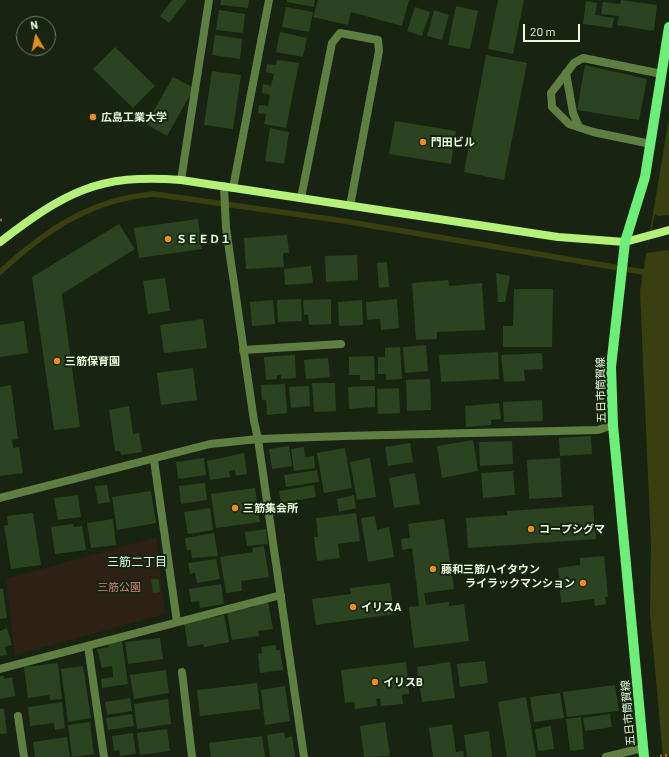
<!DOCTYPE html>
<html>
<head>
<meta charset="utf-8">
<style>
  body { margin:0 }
  #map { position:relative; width:669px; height:757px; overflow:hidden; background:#182411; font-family:Barlow,sans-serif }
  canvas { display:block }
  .north { position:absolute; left:16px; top:16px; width:40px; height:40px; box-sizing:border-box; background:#182411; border:1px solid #6b7a61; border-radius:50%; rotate:351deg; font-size:11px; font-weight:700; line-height:16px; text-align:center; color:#e7fbd8 }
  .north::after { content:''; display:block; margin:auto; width:14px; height:18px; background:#e78f19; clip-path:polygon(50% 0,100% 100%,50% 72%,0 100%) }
  .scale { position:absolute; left:523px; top:24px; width:57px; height:18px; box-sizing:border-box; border:2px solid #e7fbd8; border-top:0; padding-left:5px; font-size:12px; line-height:14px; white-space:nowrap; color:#e7fbd8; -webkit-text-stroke:3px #182411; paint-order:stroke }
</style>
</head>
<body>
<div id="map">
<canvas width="669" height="757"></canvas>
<div class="north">N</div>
<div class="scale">20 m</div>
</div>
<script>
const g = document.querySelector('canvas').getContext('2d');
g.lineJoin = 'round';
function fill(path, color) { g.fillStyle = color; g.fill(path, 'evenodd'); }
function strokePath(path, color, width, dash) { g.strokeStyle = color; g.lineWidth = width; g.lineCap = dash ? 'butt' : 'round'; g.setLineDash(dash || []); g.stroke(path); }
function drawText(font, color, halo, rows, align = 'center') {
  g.font = font + ' Barlow,"Noto Sans JP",sans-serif'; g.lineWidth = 4; g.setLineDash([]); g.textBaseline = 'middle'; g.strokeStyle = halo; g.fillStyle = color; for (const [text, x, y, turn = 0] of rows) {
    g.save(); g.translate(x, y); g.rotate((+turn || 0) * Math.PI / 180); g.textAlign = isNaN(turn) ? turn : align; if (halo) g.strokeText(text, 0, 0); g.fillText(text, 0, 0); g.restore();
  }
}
fill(new Path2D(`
  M156 537 165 614 15 655 6 579Z`), '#2d2015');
fill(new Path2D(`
  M669 118V757H663L650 614 651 545 640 291Z`), '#3a3f10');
fill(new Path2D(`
  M655 214 658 216 669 215V250L646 253Z`), '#182411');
strokePath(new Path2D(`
  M0 272C46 230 91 199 154 194L344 221 643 272`), '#3a3f10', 5.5);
fill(new Path2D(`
  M172 0H187L169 23 160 16Z
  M221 0H249L248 8 220 5Z
  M287 0H315L314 7 287 2Z
  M318 0H409L402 26 351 12 348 25 313 17Z
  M498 0H524L513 54 488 49Z
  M621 0 657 5 654 31 617 25 619 16 601 14 603 2 620 4Z
  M586 1 597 3 595 15 614 18 612 28 583 24Z
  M456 6 478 11 470 49 448 45Z
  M286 7 313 12 309 32 282 27Z
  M415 7 430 12 422 36 407 31Z
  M219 10 245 14 243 33 216 30Z
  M434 10 449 15 442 40 427 36Z
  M280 32 307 38 303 57 276 52Z
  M215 35 242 39 240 59 212 55Z
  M115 47 155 86 133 108 93 69Z
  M486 55 527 63 504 180 464 172Z
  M277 60 299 63 286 128 264 124 266 114 258 113 259 105 268 106 270 95 262 93 263 84 271 86 274 74 266 72 267 64 276 65Z
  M585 65 647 79 639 120 577 110Z
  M212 71 241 75 233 129 204 125Z
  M173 77 194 88 167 136 146 124Z
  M395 121 456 131 451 164 389 154Z
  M270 128 289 132 284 164 265 161Z
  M198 219 202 249 139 258 134 228Z
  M119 224 135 249 62 294 80 427 54 430 32 277Z
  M287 235 289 253H283L284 267 246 269 244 238Z
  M357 255 358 280 326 282 325 256Z
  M387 262 389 287 379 288 377 263Z
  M311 266 313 283 285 285 284 269Z
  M496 273 510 276 505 302H498Z
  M165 278 170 311 148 314 143 281Z
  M448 280 449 286 482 283 485 330 437 332V339L416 340 412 283Z
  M514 289H553L552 347H503V326H513Z
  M301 299 302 321 278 322 277 300Z
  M331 299V324L309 325 308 314 304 315 303 300Z
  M397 299 399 328 381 330 380 319 367 320 366 302Z
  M273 300 275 324 252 326 250 302Z
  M362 300 363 325 339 326 338 302Z
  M203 319 207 348 164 353 160 325Z
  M24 321 28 353 0 357V325Z
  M426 345 428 371 405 373 403 347Z
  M400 347 402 379 386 380V374H378V357H385V348Z
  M498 352 499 379 441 382 439 355Z
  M542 353 543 369 524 370 525 381 504 382 501 355Z
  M295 355 296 378 281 379V375H277V379L266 380 264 357Z
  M374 356 375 380H360V375H349V357Z
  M328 358 330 377 306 379 304 360Z
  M193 368 197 400 161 405 157 373Z
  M430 379 431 410 407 411 406 380Z
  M312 383H335L336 411 314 412Z
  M285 384 287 413 267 415 266 400H262L261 385Z
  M11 385 18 439 12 440 13 448 19 447 23 473 0 476V387Z
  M309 386 310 406 291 408 289 387Z
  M375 386V407L349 409 348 387Z
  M399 388 400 413 378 414 377 389Z
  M542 400 543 421 504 422 503 402Z
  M499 403 501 419 491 420V425L466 427 465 406Z
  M129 406 133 434 139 433 142 452 121 455 120 451H115L109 410Z
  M591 436 592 454 560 456 559 438Z
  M473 440 478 471 442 478 437 446Z
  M512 441 513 464 480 466 479 442Z
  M410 443 413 462 388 466 385 447Z
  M289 446 292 466 272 469 269 449Z
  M304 447 305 457 314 456 315 468 294 471 291 449Z
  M345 448 352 488 324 493 317 453Z
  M244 453 247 474 236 476 235 470 229 471 230 477 210 480 207 461Z
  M204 458 206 475 178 479 176 462Z
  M370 458 376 497 357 500 350 462Z
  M560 458 562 497 529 499 527 460Z
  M317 470 319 482 286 487 284 475Z
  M513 471 515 495 483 498 481 473Z
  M415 473 420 504 394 508 389 478Z
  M205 483 207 500 181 504 179 486Z
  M107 485 110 502 98 504 95 486Z
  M314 485 316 497 281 503 279 491Z
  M255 488 260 522 216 528 211 494Z
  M151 491 156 523 117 530 112 497Z
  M78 495 81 517 58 520 54 498Z
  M354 495 356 508 339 512 337 499Z
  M593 505 596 539 468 548 466 518 507 515V511Z
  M210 508 213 530 188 534 184 512Z
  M33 513 41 565 11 569 4 526 8 525 7 516Z
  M356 513 360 541 338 544 340 558 317 561 314 537H318L316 518Z
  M375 516 377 530 389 527 394 557 368 562 361 518Z
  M113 519 116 545 91 548 87 523Z
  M444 519 454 589 424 593 426 605 449 602V606L464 604 469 641 414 648 409 607 419 606 417 588 412 548 402 550 401 539 410 538 408 524Z
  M73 524 74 527 82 526 86 550 55 554 51 527Z
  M266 529 268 544 247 546 245 532Z
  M214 533 218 556 192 558 191 550H187L185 538Z
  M264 546 269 577 241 581 242 591 226 593 220 557 253 552 252 548Z
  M604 556 608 597H605L606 604 595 606 594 599 561 603 558 568 580 565V558Z
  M216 559 220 579 197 583 195 573 190 574 188 563Z
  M151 579H159L160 592 153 593Z
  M390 583 394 614 316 625 312 599 351 594 350 588Z
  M221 584 224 604 200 608 199 601 191 602 189 589Z
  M0 589H3L7 618 0 619Z
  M268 602 273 629 258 631 259 636 232 640 227 612 254 607V605Z
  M224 615 229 642 204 647 203 644 188 647 184 623Z
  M7 628 12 645 5 647 7 655 0 656V631Z
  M160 638 163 659 128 664 125 642Z
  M122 641 128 684 102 688 101 679 113 677 112 666 102 668 97 649 109 647 108 643Z
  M276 645V650H280L283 670 260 673 258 654 262 653 261 647Z
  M485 661 488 683 460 687 457 664Z
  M406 662 409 694 402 695 403 704 381 706 380 698 376 699 377 706 355 709 354 702 345 703 341 670Z
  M450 662 455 698 422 702 417 667Z
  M58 663 62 699 50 700 49 695 28 698 24 667Z
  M83 666 91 718 68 722 61 669Z
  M166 670 169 693 134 699 130 675Z
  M0 676H4V679L12 677 15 696 0 699Z
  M257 683 260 709 200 716 197 690Z
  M615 685 619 711 567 717 563 692Z
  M285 686 290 721 265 725 261 690Z
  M560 693 564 718 534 722 530 697Z
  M526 697 536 757H507L498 702Z
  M130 698 132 711 107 715 105 702Z
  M168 699 171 724 137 729 134 704Z
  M62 702 65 728 55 730 54 723 30 726 28 707Z
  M0 709H4L7 733 0 734Z
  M132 714 134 726 108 730 106 718Z
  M610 714 612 727 585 731 583 718Z
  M581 717 584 749 570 751 566 719Z
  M90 722 94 754 72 757 68 725Z
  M385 722 390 756 364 757 360 726Z
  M452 724 456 752 463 751 464 757H433L429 728Z
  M551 726 554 749 538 751 535 729Z
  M167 729 170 751 140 755 137 733Z
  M489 731 492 757H467L464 735Z
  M284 732 285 738 292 736 295 757H270L267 735Z
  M133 733 136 754 120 756 119 750 114 751 112 736Z
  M262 736 265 757H211L209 743Z
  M67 737 70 757H35L33 742Z`), '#2b431f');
strokePath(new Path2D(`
  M0 220H5
  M660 756 669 755`), '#ab6a3c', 2.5, [2, 3]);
strokePath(new Path2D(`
  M566 73 573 113 579 127
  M651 144 593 132 569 124 552 107 551 93 574 63 583 58 662 74
  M301 198 332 43 340 33 378 40 379 51 350 206
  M0 669 281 595`), '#5f7e41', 8);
strokePath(new Path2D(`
  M181 180 209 0
  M224 186 226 228 254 421 258 439 304 757
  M233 188 269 0
  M243 350 341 344
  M154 460 177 622
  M0 498 210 444 258 439 344 436 598 430 613 425
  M88 646 104 757
  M182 672 192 757
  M18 716 24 757
  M606 757 643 748`), '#5f7e41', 8);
strokePath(new Path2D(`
  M0 242C64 193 98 173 181 180L558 237 625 242 669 230`), '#b5f179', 8);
strokePath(new Path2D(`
  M644 757 613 425 611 367 625 242 645 177 669 27`), '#6bef78', 10);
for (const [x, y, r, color] of [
  [93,117,4,"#e78f19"],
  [423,142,4,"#e78f19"],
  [168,239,4,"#e78f19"],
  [57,361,4,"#e78f19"],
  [235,508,4,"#e78f19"],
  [531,529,4,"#e78f19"],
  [433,569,4,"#e78f19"],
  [583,583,4,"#e78f19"],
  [353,607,4,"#e78f19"],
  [375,682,4,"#e78f19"]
]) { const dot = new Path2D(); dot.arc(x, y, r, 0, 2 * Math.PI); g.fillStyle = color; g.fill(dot); strokePath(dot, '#182411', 1.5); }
drawText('bold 11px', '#e7fbd8', '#182411', [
  ["広島工業大学",101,117],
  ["門田ビル",431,142],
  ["ＳＥＥＤ１",176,239],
  ["三筋保育園",65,361],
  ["三筋集会所",243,508],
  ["コープシグマ",539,529],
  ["藤和三筋ハイタウン",441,569],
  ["ライラックマンション",575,583,"right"],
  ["イリスA",361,607],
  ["イリスB",383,682]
], 'left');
drawText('11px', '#e7fbd8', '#182411', [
  ["五日市筒賀線",601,390,-91],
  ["五日市筒賀線",628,713,-95]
]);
drawText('11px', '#d4836c', '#182411', [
  ["三筋公園",119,587]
]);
drawText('12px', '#dafbf6', '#182411', [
  ["三筋二丁目",137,562]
]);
</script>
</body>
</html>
